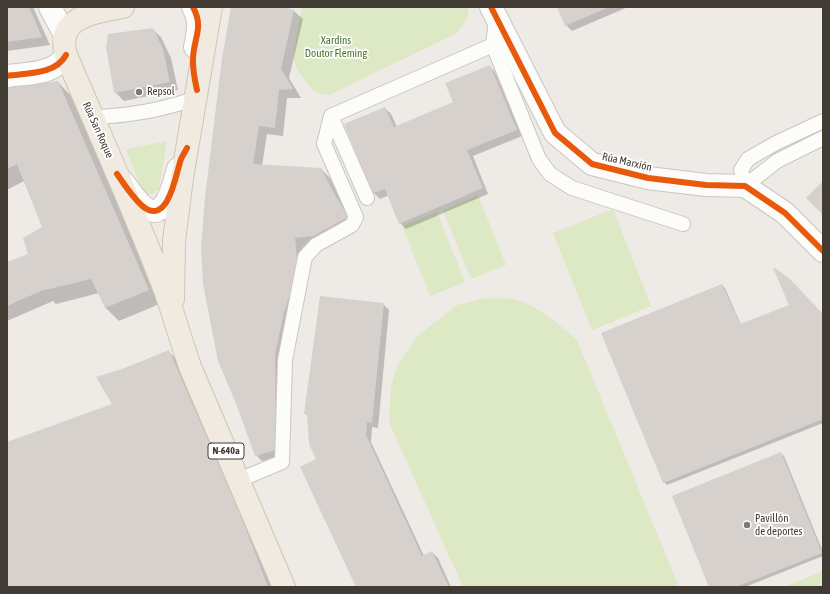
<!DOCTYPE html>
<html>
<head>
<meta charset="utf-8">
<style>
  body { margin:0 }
  #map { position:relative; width:830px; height:594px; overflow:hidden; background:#eeeae6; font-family:"Asap Condensed",sans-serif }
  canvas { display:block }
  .frame { position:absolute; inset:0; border:8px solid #423b33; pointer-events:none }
</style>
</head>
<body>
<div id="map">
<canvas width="830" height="594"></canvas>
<div class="frame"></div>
</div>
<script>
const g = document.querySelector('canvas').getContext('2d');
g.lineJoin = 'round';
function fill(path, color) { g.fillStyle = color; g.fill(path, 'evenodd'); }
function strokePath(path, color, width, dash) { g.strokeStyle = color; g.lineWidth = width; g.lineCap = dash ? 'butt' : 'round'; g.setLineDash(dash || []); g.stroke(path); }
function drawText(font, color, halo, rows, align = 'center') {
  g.font = font + ' "Asap Condensed",sans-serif'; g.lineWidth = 3.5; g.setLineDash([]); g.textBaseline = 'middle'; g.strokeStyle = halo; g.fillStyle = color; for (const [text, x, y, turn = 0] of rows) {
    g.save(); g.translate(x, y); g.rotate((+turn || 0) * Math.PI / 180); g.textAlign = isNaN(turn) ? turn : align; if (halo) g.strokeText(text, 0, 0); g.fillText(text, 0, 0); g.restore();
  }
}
fill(new Path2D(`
  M302 7H469C468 18 464 25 457 33L329 95 317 93 310 87 297 70 293 56Z
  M167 141 159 188 154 193 148 195 143 193 126 149Z
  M478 195 506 265 471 279 443 210Z
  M613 209 651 306 592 330 553 233Z
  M437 212 465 282 430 296 402 226Z
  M485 298C495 299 507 297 517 300 539 307 560 325 577 340L679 587H463L389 422 391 387 398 364 416 338 435 322 457 305Z
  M823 571V587H784Z`), '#dde8c5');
fill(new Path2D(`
  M7 7H33L50 45 7 51Z
  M232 7H279L294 11 303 19 289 78 301 98H287L283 136 267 134 262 166 321 169 330 178 343 205 356 225 322 244 303 246 306 279 289 321 281 456 262 461 256 455Z
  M558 7H628L572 31 566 25Z
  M152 29 161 37 171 58 178 90 124 101 115 92Z
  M490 66 495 72 522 136 473 156 488 194 406 229 400 223 389 195 380 199 374 193 345 125 385 108 391 114 397 127 454 103Z
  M58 82 71 96 162 303 119 321 105 307 99 293 56 304 53 301 7 321V263L28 255 43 228 24 181 7 190V89Z
  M722 285 725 288 741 325 790 306 823 315V423L667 485 664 482Z
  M383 304 389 310 378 428 372 427 371 442 424 556 432 552 438 558 451 587H357L317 460 309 417 305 413Z
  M169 352 182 365 274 587H7V443L114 404 122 370Z
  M781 453 784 456 823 552V556L745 587H710Z`), '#0003');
fill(new Path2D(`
  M7 7H29L42 37 7 42Z
  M231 7H283L294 10 281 69 293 89 279 90 275 128 259 126 253 164 321 168 335 195 348 217 313 236 295 238 298 270 284 312 275 354 276 450 255 456 237 406 218 361 203 284 201 248 205 197 222 58Z
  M557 7H609L565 26Z
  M153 28 163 49 170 82 114 93 106 47 108 34Z
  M490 65 517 130 467 150 483 188 399 224 385 189 373 193 344 124 385 107 394 127 453 102 445 83Z
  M58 81 149 290 105 308 91 279 41 291 7 306V262L28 254 23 238 42 227 17 164 7 169V88Z
  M823 181V215L806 198Z
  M773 268H775L790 279 823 314V419L663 483 601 333 722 284 740 324 789 305Z
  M320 296 384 303 372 423 367 422 366 435 422 556 432 551 449 587H356L300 467 316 459 309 444 307 414H304Z
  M169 350 241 516 268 587H7V442L112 404 96 377 122 369Z
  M781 452 822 553 736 587H709L672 496Z`), '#d6d1cd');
const service = new Path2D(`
  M493 45 539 159 550 174 572 188 683 224
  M93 117C127 116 163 110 196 98
  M823 121 776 143 748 159 741 170 745 186 777 161 823 138
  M367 198 331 116 493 45 496 20
  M239 480 282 462 285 360 305 257 316 245 352 225 356 217 324 144 331 116`);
const minor = new Path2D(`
  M50 7 65 35
  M193 7C201 22 198 31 195 47
  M491 7 555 133 592 164 648 178 706 185 745 186 785 213 823 251
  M7 76C27 73 55 75 66 55
  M124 183C130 191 136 201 144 207 166 224 174 182 178 169`);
const primary = new Path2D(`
  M123 7C95 12 55 17 66 55 99 133 134 209 164 288 174 314 181 342 191 369L284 587
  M173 299 174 241 182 178 211 7`);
strokePath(service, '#cac6c2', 16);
strokePath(minor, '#cac6c2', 24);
strokePath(primary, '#d0c5b3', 24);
strokePath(service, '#fcfcfb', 14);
strokePath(minor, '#fcfcfb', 22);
strokePath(primary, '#f0eae1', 22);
strokePath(new Path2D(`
  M193 7C205 29 192 40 193 62 193 71 195 81 197 90
  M491 7 555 133 592 164 648 178 706 185 745 186 785 213 823 251
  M7 76C27 73 55 75 66 55
  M117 174C125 185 134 200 145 208 169 224 176 173 181 159 183 155 185 152 187 148`), '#e8590c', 6);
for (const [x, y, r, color] of [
  [139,92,4,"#7e7872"],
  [747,525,4,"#7e7872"]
]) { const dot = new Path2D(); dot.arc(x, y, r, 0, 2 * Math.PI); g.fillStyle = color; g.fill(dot); strokePath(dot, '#fff', 1.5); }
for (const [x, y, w] of [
  [226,451,36]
]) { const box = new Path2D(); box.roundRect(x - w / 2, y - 8, w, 16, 3); g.fillStyle = '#fff'; g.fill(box); strokePath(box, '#423b33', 1); }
drawText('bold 10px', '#423b33', null, [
  ["N-640a",226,451]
]);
drawText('11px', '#497228', '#fff', [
  ["Xardíns",336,41],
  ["Doutor Fleming",336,54]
]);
drawText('11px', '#423b33', '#fff', [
  ["Repsol",147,92],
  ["Pavillón",755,519],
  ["de deportes",755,532]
], 'left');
drawText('11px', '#423b33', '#fff', [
  ["Rúa San Roque",98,130,66],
  ["Rúa Marxión",627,162,13]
]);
</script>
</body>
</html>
